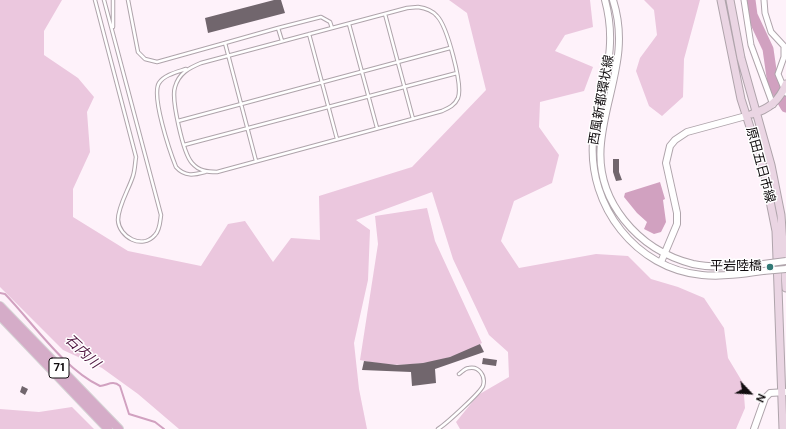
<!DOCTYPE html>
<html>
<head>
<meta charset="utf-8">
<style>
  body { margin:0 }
  #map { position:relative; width:786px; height:429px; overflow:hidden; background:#fef2fa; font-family:"DM Sans",sans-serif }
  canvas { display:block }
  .north { position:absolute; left:730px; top:373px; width:40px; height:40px; -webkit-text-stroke:3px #fff; paint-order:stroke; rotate:115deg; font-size:11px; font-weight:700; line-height:16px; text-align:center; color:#110d0f }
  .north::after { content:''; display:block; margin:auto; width:14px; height:18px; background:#110d0f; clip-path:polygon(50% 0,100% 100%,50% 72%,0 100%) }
</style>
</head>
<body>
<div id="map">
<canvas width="786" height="429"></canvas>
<div class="north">N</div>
</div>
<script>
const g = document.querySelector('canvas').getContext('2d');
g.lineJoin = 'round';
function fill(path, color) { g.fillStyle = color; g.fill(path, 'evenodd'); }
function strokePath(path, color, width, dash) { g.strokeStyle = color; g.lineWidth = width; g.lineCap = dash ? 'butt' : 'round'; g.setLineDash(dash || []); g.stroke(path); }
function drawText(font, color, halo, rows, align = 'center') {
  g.font = font + ' "DM Sans","Noto Sans JP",sans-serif'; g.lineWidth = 3; g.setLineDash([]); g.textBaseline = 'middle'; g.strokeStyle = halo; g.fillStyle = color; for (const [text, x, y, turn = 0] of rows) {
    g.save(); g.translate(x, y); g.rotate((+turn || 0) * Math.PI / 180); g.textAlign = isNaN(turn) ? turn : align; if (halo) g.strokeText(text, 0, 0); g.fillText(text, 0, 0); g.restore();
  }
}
fill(new Path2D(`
  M0 0H62L44 31V55L78 78 94 97 87 112 90 152 73 189V217L128 251 201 266 228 224 245 221 273 262 291 238 320 240 319 196 412 167 486 90 467 13 449 0H590L593 27 565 35 555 51 593 67 584 91 540 102 539 127 559 155 552 183 514 201 501 241 519 268 596 254 628 256 651 279 678 287 704 298 724 328 728 358 743 383 745 408 736 429H460L456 422 478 395 509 377 508 352 489 335 453 259 432 192 356 220 370 230 368 280 354 343 359 389 367 429H179L138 394 102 368 63 350 0 287Z
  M644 0H700L684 59 683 97 662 116 649 106 636 71 640 58 657 35 654 10Z
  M427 208 435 241 482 343C446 364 401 370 360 360L378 244 375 216Z
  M72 407 94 429H0V409L39 412Z`), '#ebc7de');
fill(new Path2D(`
  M660 182 665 199 663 200 666 222 661 232 654 234 644 229 647 222 637 213 624 197 625 193Z`), '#d1a1c0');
strokePath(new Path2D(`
  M0 293 5 294C33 323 64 369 100 386 108 385 113 380 120 386L129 414 155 422 164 429`), '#d1a1c0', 2);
strokePath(new Path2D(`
  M750 0 752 15 768 49 773 84 786 107`), '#d1a1c0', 11);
fill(new Path2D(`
  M274 0H281L285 13 208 33 205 18Z
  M613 159H619V172L622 180 616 181 613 172Z
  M480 344 484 352 435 369 436 383 412 386 411 372 362 370 364 361 397 365 423 363 450 357Z
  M483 358 497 360 496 366 482 364Z
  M22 386 28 389 25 395 20 392Z`), '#71666d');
const service = new Path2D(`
  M95 0 136 157C135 163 135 170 133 176 129 189 118 206 118 220 119 237 142 250 155 235 160 230 160 222 161 215L104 0
  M128 0 138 52 145 59 157 62 225 43 256 161
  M418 7C425 8 432 10 437 16 447 26 463 85 458 98 455 105 449 108 442 111L217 172C207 172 199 171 192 163 183 153 171 99 175 87 179 73 189 68 201 63L407 8Z
  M385 14 413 119
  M349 24 377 128
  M113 27V0
  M278 28 321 17 330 22 332 28
  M309 34 337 139
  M225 43 278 28 282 41
  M186 69C177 72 164 75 159 83 151 96 170 152 176 167 185 177 194 175 205 172
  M178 121 450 48
  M184 145 457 73
  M438 429C446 424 480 393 483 386 486 376 479 366 469 368 465 368 462 372 459 374`);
const minor = new Path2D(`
  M744 0 751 45 773 105
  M764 0 765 13 771 32 784 46V57L778 74 786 93`);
const tertiary = new Path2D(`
  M605 0C620 55 598 88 593 141 588 206 636 269 702 275 722 277 743 274 763 271
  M613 0C630 53 606 92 601 143 595 201 638 250 693 264 716 269 740 265 763 264
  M661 262 677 224V213L666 163 670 146 675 140 687 132 746 116
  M754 429 765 398 770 393 786 392`);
const secondary = new Path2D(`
  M721 0 741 99 764 171 776 231 783 429
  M730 0 741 58 771 165 781 215 786 288
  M752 114C769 109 779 101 786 84`);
const primary = new Path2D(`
  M0 306 119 429
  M0 316 108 429`);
strokePath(service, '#afa4ab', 4.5);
strokePath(minor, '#afa4ab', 7);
strokePath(tertiary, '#afa4ab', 8);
strokePath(secondary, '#afa4ab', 9);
strokePath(primary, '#d4d3d4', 10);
strokePath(service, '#fff', 2.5);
strokePath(minor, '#fff', 5);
strokePath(tertiary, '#fff', 6);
strokePath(secondary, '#ead5e3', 7);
strokePath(primary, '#d5acc8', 8);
const tertiaryBridge = new Path2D(`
  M763 264 786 261
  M763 271 786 269`);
strokePath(tertiaryBridge, '#afa4ab', 8, []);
strokePath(tertiaryBridge, '#fff', 6);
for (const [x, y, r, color] of [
  [770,267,4,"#327a76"]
]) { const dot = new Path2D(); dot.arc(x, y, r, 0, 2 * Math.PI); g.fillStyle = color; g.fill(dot); strokePath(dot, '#fff', 1.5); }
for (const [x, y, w] of [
  [59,368,20]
]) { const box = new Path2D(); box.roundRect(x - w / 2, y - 10, w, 20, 3); g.fillStyle = '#fff'; g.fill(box); strokePath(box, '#110d0f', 1); }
drawText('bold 12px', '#110d0f', null, [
  ["71",59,368]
]);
drawText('13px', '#110d0f', '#fff', [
  ["西風新都環状線",602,100,-80],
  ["原田五日市線",760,165,75]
]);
drawText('13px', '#110d0f', '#fff', [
  ["平岩陸橋",762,267]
], 'right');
drawText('italic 14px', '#501741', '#fff', [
  ["石内川",82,352,43]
]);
</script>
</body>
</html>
